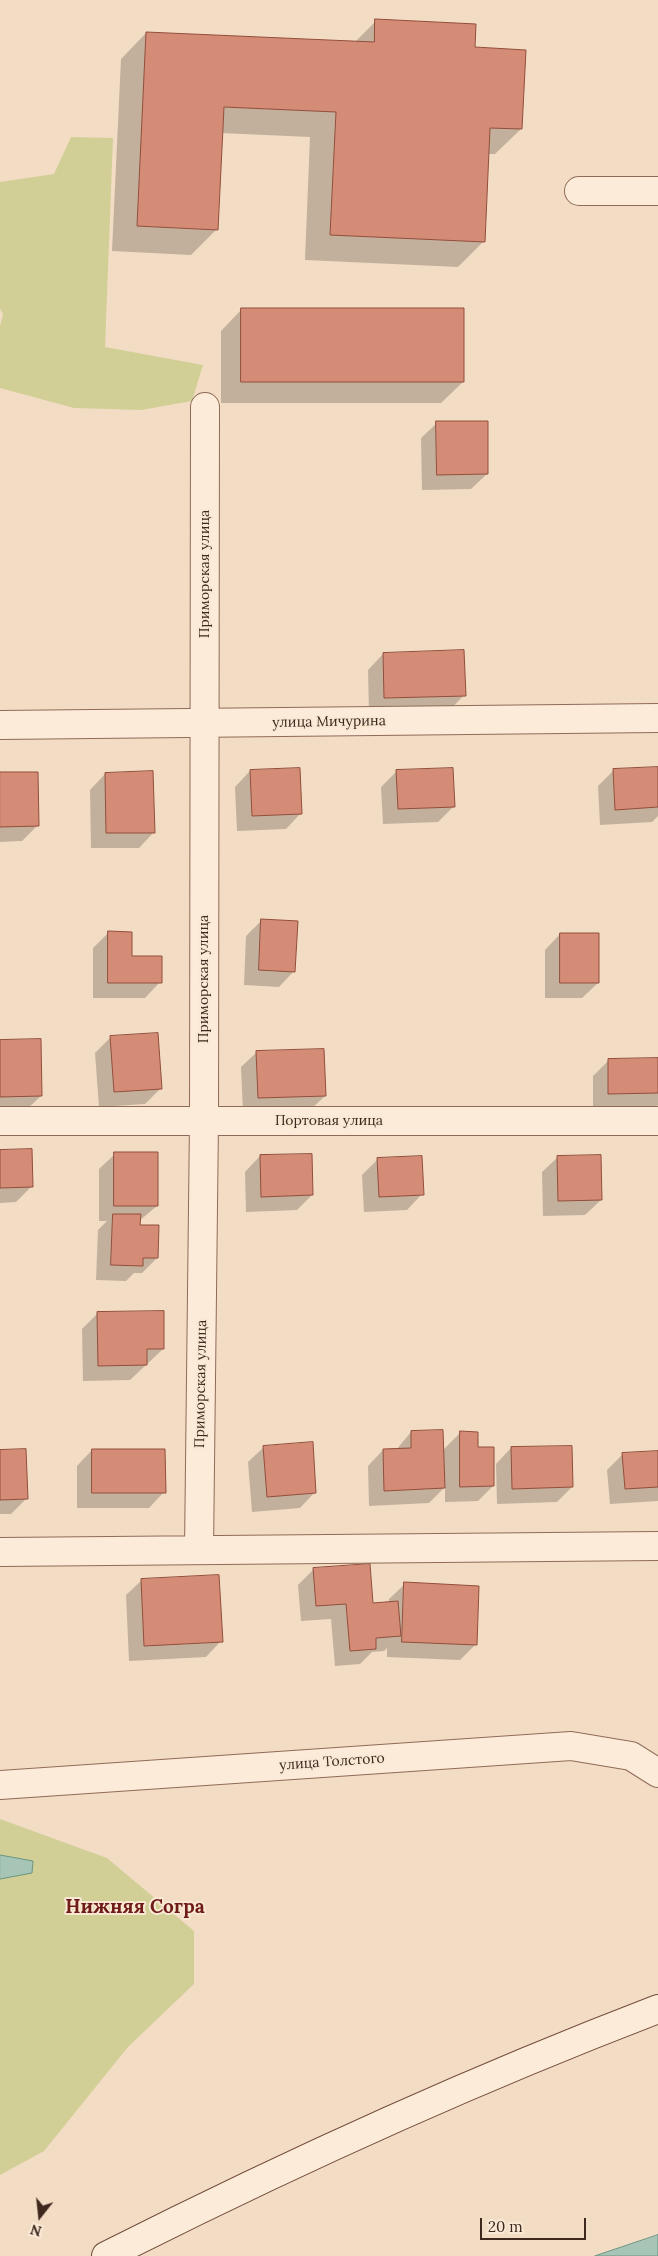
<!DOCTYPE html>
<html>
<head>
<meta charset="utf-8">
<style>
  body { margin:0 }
  #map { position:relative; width:658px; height:2256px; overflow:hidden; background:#f3dcc4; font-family:Lora,serif }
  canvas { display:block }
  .north { position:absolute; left:15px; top:2191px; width:50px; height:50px; -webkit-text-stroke:4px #f9e8d4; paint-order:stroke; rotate:196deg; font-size:14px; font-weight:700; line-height:20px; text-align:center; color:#3e271d }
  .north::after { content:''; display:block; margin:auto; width:18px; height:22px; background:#3e271d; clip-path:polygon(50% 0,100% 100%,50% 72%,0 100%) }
  .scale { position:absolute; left:480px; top:2218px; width:106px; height:22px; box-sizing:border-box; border:2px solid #3e271d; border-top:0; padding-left:6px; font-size:15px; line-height:18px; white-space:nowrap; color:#3e271d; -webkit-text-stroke:4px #f9e8d4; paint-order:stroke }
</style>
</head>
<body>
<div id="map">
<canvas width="658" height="2256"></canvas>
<div class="north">N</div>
<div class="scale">20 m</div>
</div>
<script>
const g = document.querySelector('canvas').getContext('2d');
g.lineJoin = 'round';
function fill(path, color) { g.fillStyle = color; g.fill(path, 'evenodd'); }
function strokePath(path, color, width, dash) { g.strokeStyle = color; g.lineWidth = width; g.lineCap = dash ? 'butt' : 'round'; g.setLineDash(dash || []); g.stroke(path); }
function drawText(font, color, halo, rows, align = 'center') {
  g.font = font + ' Lora,serif'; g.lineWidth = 4; g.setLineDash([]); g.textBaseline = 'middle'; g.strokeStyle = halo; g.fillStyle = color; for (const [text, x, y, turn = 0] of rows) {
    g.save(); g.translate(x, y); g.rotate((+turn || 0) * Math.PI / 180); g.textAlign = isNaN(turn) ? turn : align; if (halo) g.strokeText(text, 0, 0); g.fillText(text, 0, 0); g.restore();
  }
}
fill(new Path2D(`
  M71 137 113 138 105 347 203 365 192 401 141 410 74 408 0 388V326L3 314 0 309V182L54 174Z
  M0 1819 107 1858 194 1931V1984L128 2047 44 2151 0 2175Z`), '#d2cf96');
const water = new Path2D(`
  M0 1855 33 1861 32 1873 0 1879Z
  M658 2235V2256H595Z`);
fill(water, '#a6c5b6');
strokePath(water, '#6b9583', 1);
fill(new Path2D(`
  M376 21 474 49 521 129 495 154H487L483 242 458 267 305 260 310 137 221 133 217 229 191 255 112 251 121 59 146 33 354 43Z
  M242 309 463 382 441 403H221V331Z
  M437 423 487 474 471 489 422 490 421 438Z
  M383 654 464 695 449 711 369 713 368 670Z
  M658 768V816L652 822 600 825 598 786 613 771Z
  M250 771 301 813 286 829 237 831 235 787Z
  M397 771 453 807 438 822 383 824 381 787Z
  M0 773 37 826 22 841 0 842Z
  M105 774 154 832 139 848H91L90 790Z
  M262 920 294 971 279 987 244 985 246 936Z
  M108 933 131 958 160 982 145 998H93V948Z
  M560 934 598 983 582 998H545V950Z
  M111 1037 160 1089 145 1104 99 1107 95 1053Z
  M0 1041 41 1096 25 1111 0 1112Z
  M257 1052 325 1096 309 1111 243 1113 241 1067Z
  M658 1060V1105L655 1108 593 1109V1076L608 1061Z
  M0 1151 31 1187 16 1202 0 1203Z
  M115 1154 157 1206 139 1221V1226L157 1258 142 1273H134L126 1281 96 1280 98 1230 107 1221H99V1169Z
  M260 1156 312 1195 297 1210 246 1212 245 1172Z
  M558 1157 601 1200 585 1215 543 1216 542 1172Z
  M378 1159 422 1194 407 1210 364 1212 362 1175Z
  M98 1313 163 1349 130 1380 83 1381 82 1329Z
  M411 1432 443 1450 460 1433 476 1448 493 1486 478 1501 445 1502V1487L429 1503 369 1506 368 1466 383 1450H396Z
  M264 1447 315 1492 300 1508 252 1512 248 1462Z
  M511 1448 572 1487 557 1502 497 1504 496 1464Z
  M92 1450 164 1492 149 1508H77V1466Z
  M0 1451 27 1498 11 1514H0Z
  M658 1453V1501L610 1504 607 1470 623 1454Z
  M314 1569 372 1604 389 1603V1599L405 1584 475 1645 460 1660 387 1657V1648L384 1651 372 1652 360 1664 335 1666 331 1619 301 1621 298 1585Z
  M142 1580 221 1641 206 1657 129 1661 126 1595Z`), '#0003');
const building = new Path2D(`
  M375 19 476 24 475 47 526 50 522 129 490 128 485 242 330 235 336 112 224 107 218 230 137 226 146 32 374 42Z
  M241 308H464V382H241Z
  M436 421H488V474L437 475Z
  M464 650 466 696 384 698 383 653Z
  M658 767V807L615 810 613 769Z
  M300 768 302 814 252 816 250 770Z
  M453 768 455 807 398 809 396 770Z
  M153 771 155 833H106L105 773Z
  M0 772H38L39 826 0 827Z
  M261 919 298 921 295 972 259 970Z
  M108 931 132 932V956H162V983H108Z
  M560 933H599V983H560Z
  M158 1033 162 1089 114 1092 110 1036Z
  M41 1039 42 1096 0 1097V1040Z
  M324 1049 326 1096 258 1098 256 1051Z
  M658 1058V1093L608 1094V1059Z
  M32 1149 33 1187 0 1188V1150Z
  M114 1152H158V1206H114Z
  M312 1154 313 1195 261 1197 260 1155Z
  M601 1155 602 1200 558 1201 557 1156Z
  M422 1156 424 1195 379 1197 377 1158Z
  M113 1214H141L140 1225H159L158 1258H143V1266L111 1265Z
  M164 1311V1349H147V1365L98 1366 97 1312Z
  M443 1430 445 1488 384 1491 383 1449 411 1448V1431Z
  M460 1431 478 1432V1447H494V1486L460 1487Z
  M313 1442 316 1493 267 1497 263 1446Z
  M572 1446 573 1487 512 1489 511 1447Z
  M26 1449 28 1499 0 1500V1450Z
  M92 1449H165L166 1493H92Z
  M658 1451V1487L625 1489 622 1453Z
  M370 1564 373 1603 398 1601 401 1636 376 1638V1649L350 1651 346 1604 316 1606 313 1568Z
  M219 1575 223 1642 144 1646 141 1579Z
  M404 1582 479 1586 477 1645 402 1642Z`);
fill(building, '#d58c76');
strokePath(building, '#914e3b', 1);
const street = new Path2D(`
  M579 191H658
  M0 725 658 718
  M0 1121H658
  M199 1550 204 1121 205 407
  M0 1552 658 1546
  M0 1785 571 1746 631 1756 658 1773`);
const secondary = new Path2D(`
  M106 2256C286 2165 470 2081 658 2009`);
strokePath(street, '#8f6b58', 30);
strokePath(secondary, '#714c3b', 30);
strokePath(street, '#fcebd8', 28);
strokePath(secondary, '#fcebd8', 28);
drawText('14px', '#3e271d', '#f9e8d4', [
  ["Приморская улица",205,574,-90],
  ["улица Мичурина",329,722,-1],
  ["Приморская улица",204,979,-90],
  ["Портовая улица",329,1121],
  ["Приморская улица",201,1384,-89],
  ["улица Толстого",332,1762,-4]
]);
drawText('bold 19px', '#6f1b18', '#f9e8d4', [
  ["Нижняя Согра",135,1908]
]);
</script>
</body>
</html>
